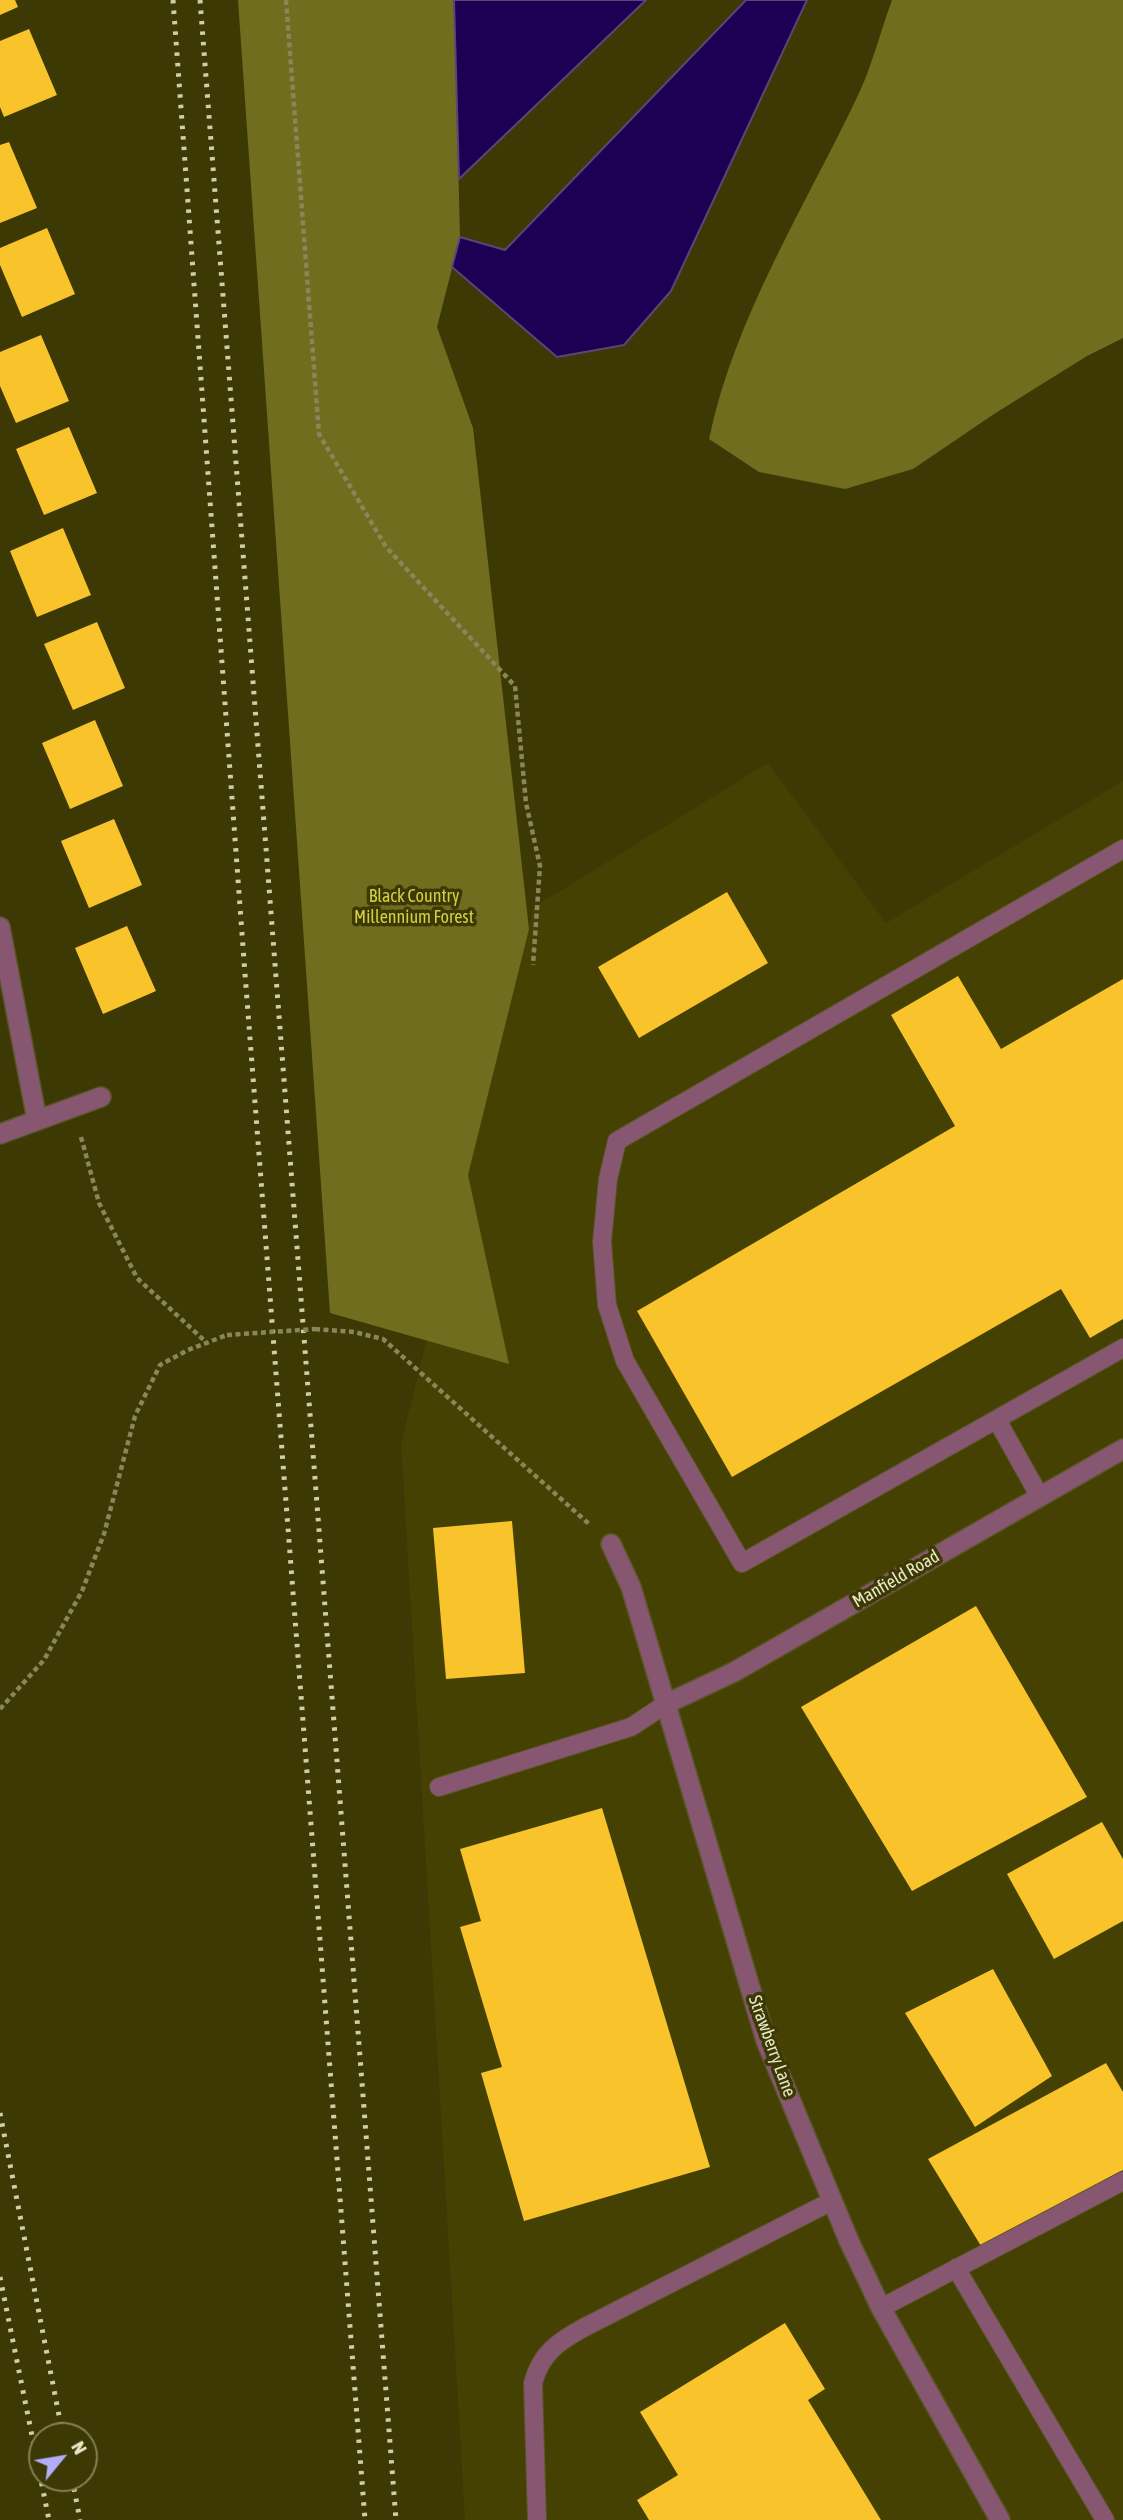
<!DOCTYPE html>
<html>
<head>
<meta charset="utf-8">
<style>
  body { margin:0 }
  #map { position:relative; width:1123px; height:2520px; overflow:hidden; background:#3c3905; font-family:"Asap Condensed",sans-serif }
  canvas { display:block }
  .north { position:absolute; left:28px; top:2422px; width:70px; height:70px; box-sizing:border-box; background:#3c3905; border:2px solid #817f53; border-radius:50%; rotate:60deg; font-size:19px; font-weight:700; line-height:28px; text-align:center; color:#e9e9c8 }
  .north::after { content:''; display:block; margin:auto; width:24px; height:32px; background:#b2adf9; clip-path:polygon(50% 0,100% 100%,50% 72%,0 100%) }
</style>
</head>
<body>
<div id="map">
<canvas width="1123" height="2520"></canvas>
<div class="north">N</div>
</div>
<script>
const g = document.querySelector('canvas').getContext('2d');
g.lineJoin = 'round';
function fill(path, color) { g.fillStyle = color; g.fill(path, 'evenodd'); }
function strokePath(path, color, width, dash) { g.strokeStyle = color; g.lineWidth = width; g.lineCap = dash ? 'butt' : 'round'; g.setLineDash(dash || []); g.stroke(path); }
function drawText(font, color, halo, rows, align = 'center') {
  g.font = font + ' "Asap Condensed",sans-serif'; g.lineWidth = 7; g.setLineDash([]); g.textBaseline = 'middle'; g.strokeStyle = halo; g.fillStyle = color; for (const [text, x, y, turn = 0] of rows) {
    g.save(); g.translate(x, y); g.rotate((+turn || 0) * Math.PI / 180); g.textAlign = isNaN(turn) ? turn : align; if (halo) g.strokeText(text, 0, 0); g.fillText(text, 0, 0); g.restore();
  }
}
fill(new Path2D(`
  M768 763 886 923 1123 781V2520H465L401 1443 534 907Z`), '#444103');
fill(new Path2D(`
  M238 0H454L460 237 437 327 473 428 529 929 468 1175 509 1364 330 1313Z
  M892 0H1123V338L1087 356 994 414 913 469 845 489 759 472 709 439C735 315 807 204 860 91 873 62 881 30 892 0Z`), '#706d1f');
const water = new Path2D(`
  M454 0H646L459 179Z
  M746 0H807L671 291 624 345 557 357 452 267 460 237 505 250Z`);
fill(water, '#1d0053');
strokePath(water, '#5a4676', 2);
fill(new Path2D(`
  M0 0H15L18 7 0 15Z
  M29 29 57 95 4 117 0 107V41Z
  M9 142 37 208 0 223V145Z
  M47 228 75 294 22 317 0 265V248Z
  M41 335 69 401 16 423 0 386V352Z
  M69 427 97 493 44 515 16 449Z
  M63 528 91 595 37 617 10 551Z
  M97 622 125 688 73 710 44 644Z
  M95 720 123 786 70 809 42 743Z
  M114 819 142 885 89 908 61 841Z
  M727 892 768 963 639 1038 598 967Z
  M127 926 156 991 103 1014 75 948Z
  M958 976 1001 1049 1123 979V1319L1090 1338 1061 1289 732 1477 637 1311 955 1126 891 1015Z
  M512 1521 525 1673 446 1679 433 1528Z
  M976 1606 1087 1797 912 1891 801 1707Z
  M602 1808 710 2167 524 2221 481 2073 502 2067 460 1927 481 1921 460 1849Z
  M1102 1822 1123 1859V1921L1054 1959 1007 1874Z
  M993 1969 1052 2076 975 2127 905 2013Z
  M1106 2063 1123 2092V2170L981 2246 928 2159Z
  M785 2323 825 2389 808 2400 881 2520H649L637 2500 678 2475 640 2412Z`), '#f9c32b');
const service = new Path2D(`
  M1123 849 617 1141 608 1179 602 1242 607 1305 625 1361 742 1563 1123 1348
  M997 1420 1040 1497
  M439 1787 631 1727 666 1704
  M956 2268 1105 2520
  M881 2308 1123 2181
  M537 2520 533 2383C541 2353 559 2341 585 2327L832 2201`);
const minor = new Path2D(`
  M0 927 37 1120
  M0 1134 101 1097
  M611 1544 631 1587 766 2041 849 2241 881 2308 1000 2520
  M666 1704 734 1672 1123 1449`);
strokePath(service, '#585524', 20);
strokePath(minor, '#585524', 22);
strokePath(new Path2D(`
  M286 0 319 434 386 547 515 686 526 803 540 866 533 965
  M81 1137 99 1203 137 1278 207 1343
  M315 1329 354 1332 383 1339 589 1524
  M0 1709 44 1660 82 1591 104 1534 135 1416 160 1365 188 1350 227 1335`), '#88865b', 4.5, [5, 3.5]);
strokePath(service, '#875771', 18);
strokePath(minor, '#875771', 19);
strokePath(new Path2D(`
  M173 0 245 974 365 2520
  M200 0 396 2520
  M0 2113 63 2436
  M0 2277 49 2520
  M72 2478 80 2520`), '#ceceaa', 5, [3.5, 7]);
strokePath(new Path2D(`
  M227 1335 315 1329`), '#88865b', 4.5, [5, 3.5]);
drawText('18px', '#d5cf46', '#3c3905', [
  ["Black Country",414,896],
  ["Millennium Forest",414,917]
]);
drawText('18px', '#e9e9c8', '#3c3905', [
  ["Manfield Road",896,1579,-30],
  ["Strawberry Lane",772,2046,70]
]);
</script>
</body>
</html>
